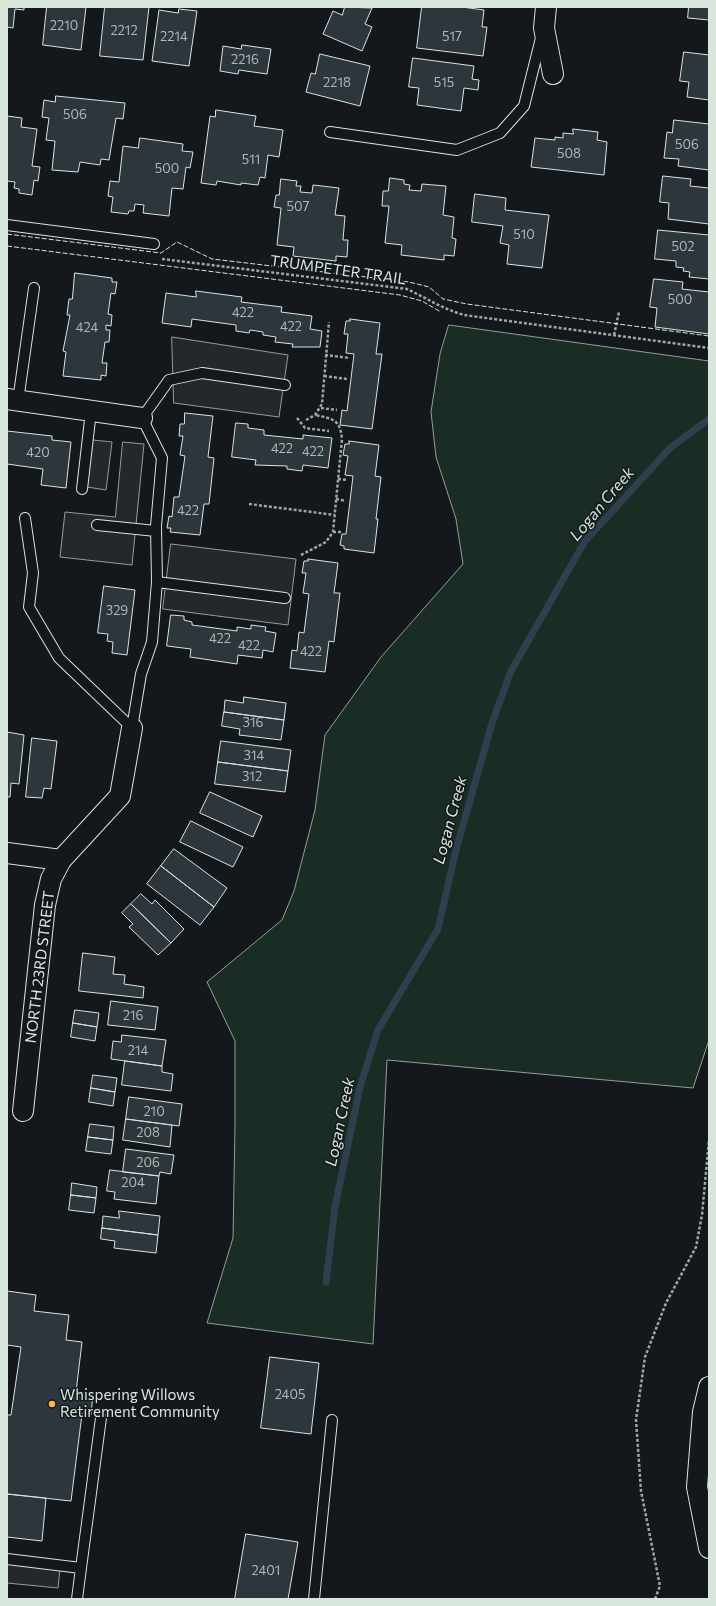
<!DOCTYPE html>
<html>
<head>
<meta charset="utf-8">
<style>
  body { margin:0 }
  #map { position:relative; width:716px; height:1606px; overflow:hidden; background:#14181c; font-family:Commissioner,sans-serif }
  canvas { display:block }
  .frame { position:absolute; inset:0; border:8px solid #d8e6dc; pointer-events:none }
</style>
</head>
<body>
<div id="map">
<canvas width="716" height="1606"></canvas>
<div class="frame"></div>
</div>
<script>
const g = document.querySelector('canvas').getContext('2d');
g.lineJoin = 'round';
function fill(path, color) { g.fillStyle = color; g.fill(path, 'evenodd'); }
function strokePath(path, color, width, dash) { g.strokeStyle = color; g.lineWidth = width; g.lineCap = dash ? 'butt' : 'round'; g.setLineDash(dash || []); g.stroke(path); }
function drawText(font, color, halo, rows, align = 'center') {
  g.font = font + ' Commissioner,sans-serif'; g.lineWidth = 3; g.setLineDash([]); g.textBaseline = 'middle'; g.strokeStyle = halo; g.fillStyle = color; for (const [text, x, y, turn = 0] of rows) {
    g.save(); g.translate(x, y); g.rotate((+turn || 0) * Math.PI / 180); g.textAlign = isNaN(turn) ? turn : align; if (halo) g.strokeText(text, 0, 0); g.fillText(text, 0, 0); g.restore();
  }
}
const green = new Path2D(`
  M449 325 709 361V1040L693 1088 387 1060 373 1344 207 1323 233 1238 235 1127V1041L207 982 282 920 294 891 315 810 325 735 381 657 463 564 456 519 436 457 431 412 440 354Z`);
fill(green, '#1a2d24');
strokePath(green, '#939e99', 1);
const parking = new Path2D(`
  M172 337 288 355 279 417 174 403Z
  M93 440 112 442 106 490 87 487Z
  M123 442 144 444 132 565 60 557 65 512 115 517Z
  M171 544 296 559 288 625 163 609Z
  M7 1564 60 1569 58 1588 7 1583Z`);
fill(parking, '#24282b');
strokePath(parking, '#939e99', 1);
strokePath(new Path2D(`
  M326 1282 335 1207 360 1087 378 1030 438 929 456 850 492 723 511 671 585 541 670 448 709 419`), '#2f3f4d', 7);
const building = new Path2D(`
  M7 7H24V10L15 9 13 28 7 27Z
  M47 7H86L81 50 43 45Z
  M105 7H149L143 60 100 56Z
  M345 7 372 8 365 24 372 27 362 51 323 34 333 11 342 15Z
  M422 7H462L484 10 482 27H487L483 56 417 48Z
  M689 7H709V20L688 18Z
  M179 9 197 11 189 66 152 61 159 10 178 13Z
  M242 45 271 49 267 74 239 70 238 74 220 71 223 46 241 49Z
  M684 52 709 55V100L687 97 689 82 680 81Z
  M320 54 370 66 360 106 306 92 311 73 315 74Z
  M413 58 474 66 472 79 479 80 478 90 464 88 461 111 417 105 419 88 409 87Z
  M56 96 125 103 123 119 116 118 109 160 101 159 100 165 80 162 78 172 52 170 55 141 46 140 49 118 42 117 44 100 55 102Z
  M216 110 256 116 254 126 283 130 279 157 268 155 265 178 260 177 258 185 241 183V185L217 181 216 185 201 183 210 116 215 117Z
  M7 116 22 118 21 127 37 129 32 166 40 167 38 181 34 180 32 195 19 193V189L14 188 15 182 7 181Z
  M674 120 709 124V170L678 166 679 159 664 158 667 132 672 133Z
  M573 129 598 132 597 140 607 142 604 175 531 167 535 138 555 140V137L563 138V133L573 134Z
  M140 138 183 144 182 151 193 152 190 168 186 167 183 189 172 188 169 216 143 213 144 205 135 204 134 211H129L128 214 111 212 113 197 108 196 110 181 119 182 123 146 138 148Z
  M663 176 691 179 690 186 709 188V224L668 219 669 203 660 202Z
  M390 178 404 180V184L410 185 409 190 421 191 422 184 446 186 443 215 454 217 452 238 456 239 454 256 444 255V260L401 255 402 245 385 243 389 206H382L383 191H388Z
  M281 179 297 181 296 186H301L300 192 312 193 313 185 339 188 335 215 345 216 343 240H348L347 257 336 256V261L293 256 294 247 277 245 281 208 274 207 276 195H279Z
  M475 194 506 198 505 210 549 215 542 268 507 264 509 245 500 243 503 226 472 222Z
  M658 230 709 235V279L689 277 690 272 683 271 684 268 676 267V261L655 259Z
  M75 273 112 278V282H117L115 294 111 293 108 314 112 315 111 326 106 325V330H110L109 342H105L102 363H107L106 376 101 375V380L63 376 66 352 63 351 70 315H67L69 299H72Z
  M654 279 683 282 682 289 709 292V334L655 327 657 308 650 307Z
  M196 291 242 297 241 302 282 307 281 312 312 316 310 329 322 331 320 347H292L293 344 275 342 276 337 263 335V332L250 330 249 333 236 331V325L192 319 191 327 162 323 166 293 196 297Z
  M350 319 380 323 376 354H382L372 429 340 425 342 410 347 411 354 354 346 353 348 334H344L346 321H350Z
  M185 413 213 416 208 457 214 458 209 504H204L200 535 170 532 171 528H167L169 516 172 517 174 497H179L185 456 180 455 183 436H179L180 424H184Z
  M236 423 248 424V428L264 430V435L303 439V435L332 438 328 468 303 465 302 471 287 469V466L255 465 256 460 232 457Z
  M7 431 52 436V440L71 442 66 488 41 485 43 469 7 464Z
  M349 441 379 445 375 476 381 477 376 519H378L374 553 344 549V546L340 545 342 534H346L353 476 345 475 348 456 343 455 345 444H349Z
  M308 559 338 563 334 593H340L334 642 329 641 325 672 290 668 292 650 297 651 299 632 304 633 309 594 303 593 306 573H302L304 561H308Z
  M104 586 135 590 127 655 112 653 113 642 107 641 108 634 98 633Z
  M171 615 184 616V620L192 622V625L237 631V627L251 629V625L266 627 265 631 276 633 273 652 263 650 262 658 238 655 237 664 190 657 191 649 167 646Z
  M244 697 286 703 284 720 224 712 225 700 243 703Z
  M224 712 284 720 281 740 239 735 240 729 222 726Z
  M7 732 24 735 19 784 11 783 10 797H7Z
  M32 738 57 741 51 789 44 788 42 798 26 797Z
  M221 741 291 750 288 771 218 762Z
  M218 762 288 771 285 792 215 784Z
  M210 792 262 816 253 837 200 813Z
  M191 821 243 847 233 867 180 842Z
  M174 849 227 888 214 907 161 866Z
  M161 866 214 907 200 925 147 884Z
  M141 894 152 904 155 900 184 929 171 943 131 904Z
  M131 904 171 943 158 955 129 927 133 924 122 913Z
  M83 953 115 957 113 974 125 975 124 984 144 987 143 998 79 991Z
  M111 1001 158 1007 155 1030 108 1025Z
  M75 1010 99 1013 97 1027 73 1023Z
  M73 1023 97 1027 95 1041 71 1037Z
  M122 1035 166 1040 162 1066 111 1059 113 1041 121 1042Z
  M125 1061 162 1066V1072L173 1074 171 1091 122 1085Z
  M93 1075 117 1078 115 1092 91 1088Z
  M91 1088 115 1092 113 1106 89 1102Z
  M129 1097 182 1104 179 1126 126 1119Z
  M126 1119 172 1125 170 1147 123 1140Z
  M90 1124 114 1127 113 1140 88 1137Z
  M88 1137 113 1140 111 1154 86 1151Z
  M126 1149 174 1155 171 1174 160 1172 159 1176 123 1172Z
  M110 1170 159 1176 156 1204 114 1199 115 1192 107 1191Z
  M72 1183 97 1187 96 1198 71 1195Z
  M71 1195 96 1198 94 1213 69 1210Z
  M119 1211 160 1216 158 1235 102 1228 103 1216 119 1218Z
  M102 1228 158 1235 156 1253 114 1248 115 1241 101 1239Z
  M7 1291 36 1295 34 1311 69 1315 66 1340 82 1342 76 1392 93 1394 91 1415 82 1414 71 1501 7 1494V1415H11L21 1347 7 1345Z
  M270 1357 319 1363 311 1434 261 1428Z
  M7 1494 46 1498 42 1541 7 1537Z
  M246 1534 298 1542 288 1599H235Z`);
fill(building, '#2c363c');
strokePath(building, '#d8e6dc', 1);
const service = new Path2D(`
  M330 132 457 150 500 133 524 106 541 38
  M7 225 154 244
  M18 401 34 288
  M82 489 91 411
  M25 518 33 573 29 607 59 658 132 728
  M97 525 156 531
  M157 582 285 598
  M132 728 141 674 152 642 157 582 156 526 162 458 142 418 169 380 202 373 285 385
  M7 1559 81 1568 77 1599
  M81 1568 101 1418
  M314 1599 332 1420`);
const minor = new Path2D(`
  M546 7 544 28 553 74
  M7 399 142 418
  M7 853 61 860
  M23 1111 45 905 51 879 61 860 120 796 132 728
  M709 1387 703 1412 697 1487 709 1548`);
strokePath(service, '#d8e6dc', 12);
strokePath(minor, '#d8e6dc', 22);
strokePath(new Path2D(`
  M162 259 407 289C426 298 443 309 464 315L709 348
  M614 335 619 312
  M325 355 350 358
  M324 376 347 379
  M321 408 337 410
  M297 418 305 428 329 431
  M306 420 315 415 322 404 329 322
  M338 479 348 480
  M336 499 346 501
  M249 504 335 515
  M333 532H343
  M301 555 326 542 333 532 342 439C340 419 333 419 315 415
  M655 1599 660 1586 641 1491 636 1420 645 1357 666 1303 696 1247 702 1215 709 1140`), '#9da8a2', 2.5, [3, 2]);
strokePath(service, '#14181c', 10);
strokePath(minor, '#14181c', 20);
strokePath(new Path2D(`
  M7 234 161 253 177 242 212 259 409 282 429 287 443 299 467 304 709 336
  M7 246 400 295 422 301 441 312`), '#d8e6dc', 1, [5, 2]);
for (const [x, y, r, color] of [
  [52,1404,4,"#ffb74d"]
]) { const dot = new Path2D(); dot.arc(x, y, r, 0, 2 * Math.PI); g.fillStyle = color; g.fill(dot); strokePath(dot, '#14181c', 1.5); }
drawText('13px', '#adbab4', null, [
  ["2210",64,26],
  ["2212",124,31],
  ["2214",174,37],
  ["517",452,37],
  ["2216",245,60],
  ["2218",337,83],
  ["515",444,83],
  ["506",75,115],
  ["506",687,145],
  ["508",569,154],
  ["511",251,160],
  ["500",167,169],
  ["507",298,207],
  ["510",524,235],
  ["502",683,247],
  ["500",680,300],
  ["422",243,313],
  ["422",291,327],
  ["424",87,328],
  ["422",282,449],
  ["422",313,452],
  ["420",38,453],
  ["422",188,511],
  ["329",117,611],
  ["422",220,639],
  ["422",249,646],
  ["422",311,652],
  ["316",253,723],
  ["314",254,756],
  ["312",252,777],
  ["216",133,1016],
  ["214",138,1051],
  ["210",154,1112],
  ["208",148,1133],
  ["206",148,1163],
  ["204",133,1183],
  ["2405",290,1395],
  ["2401",266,1571]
]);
drawText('15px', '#d8e6dc', '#14181c', [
  ["TRUMPETER TRAIL",338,270,8],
  ["NORTH 23RD STREET",40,967,-83]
]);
drawText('15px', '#d8e6dc', '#14181c', [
  ["Whispering Willows",60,1395],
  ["Retirement Community",60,1412]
], 'left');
drawText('italic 16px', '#d8e6dc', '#14181c', [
  ["Logan Creek",602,504,-50],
  ["Logan Creek",450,820,-75],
  ["Logan Creek",340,1122,-78]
]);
</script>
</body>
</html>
